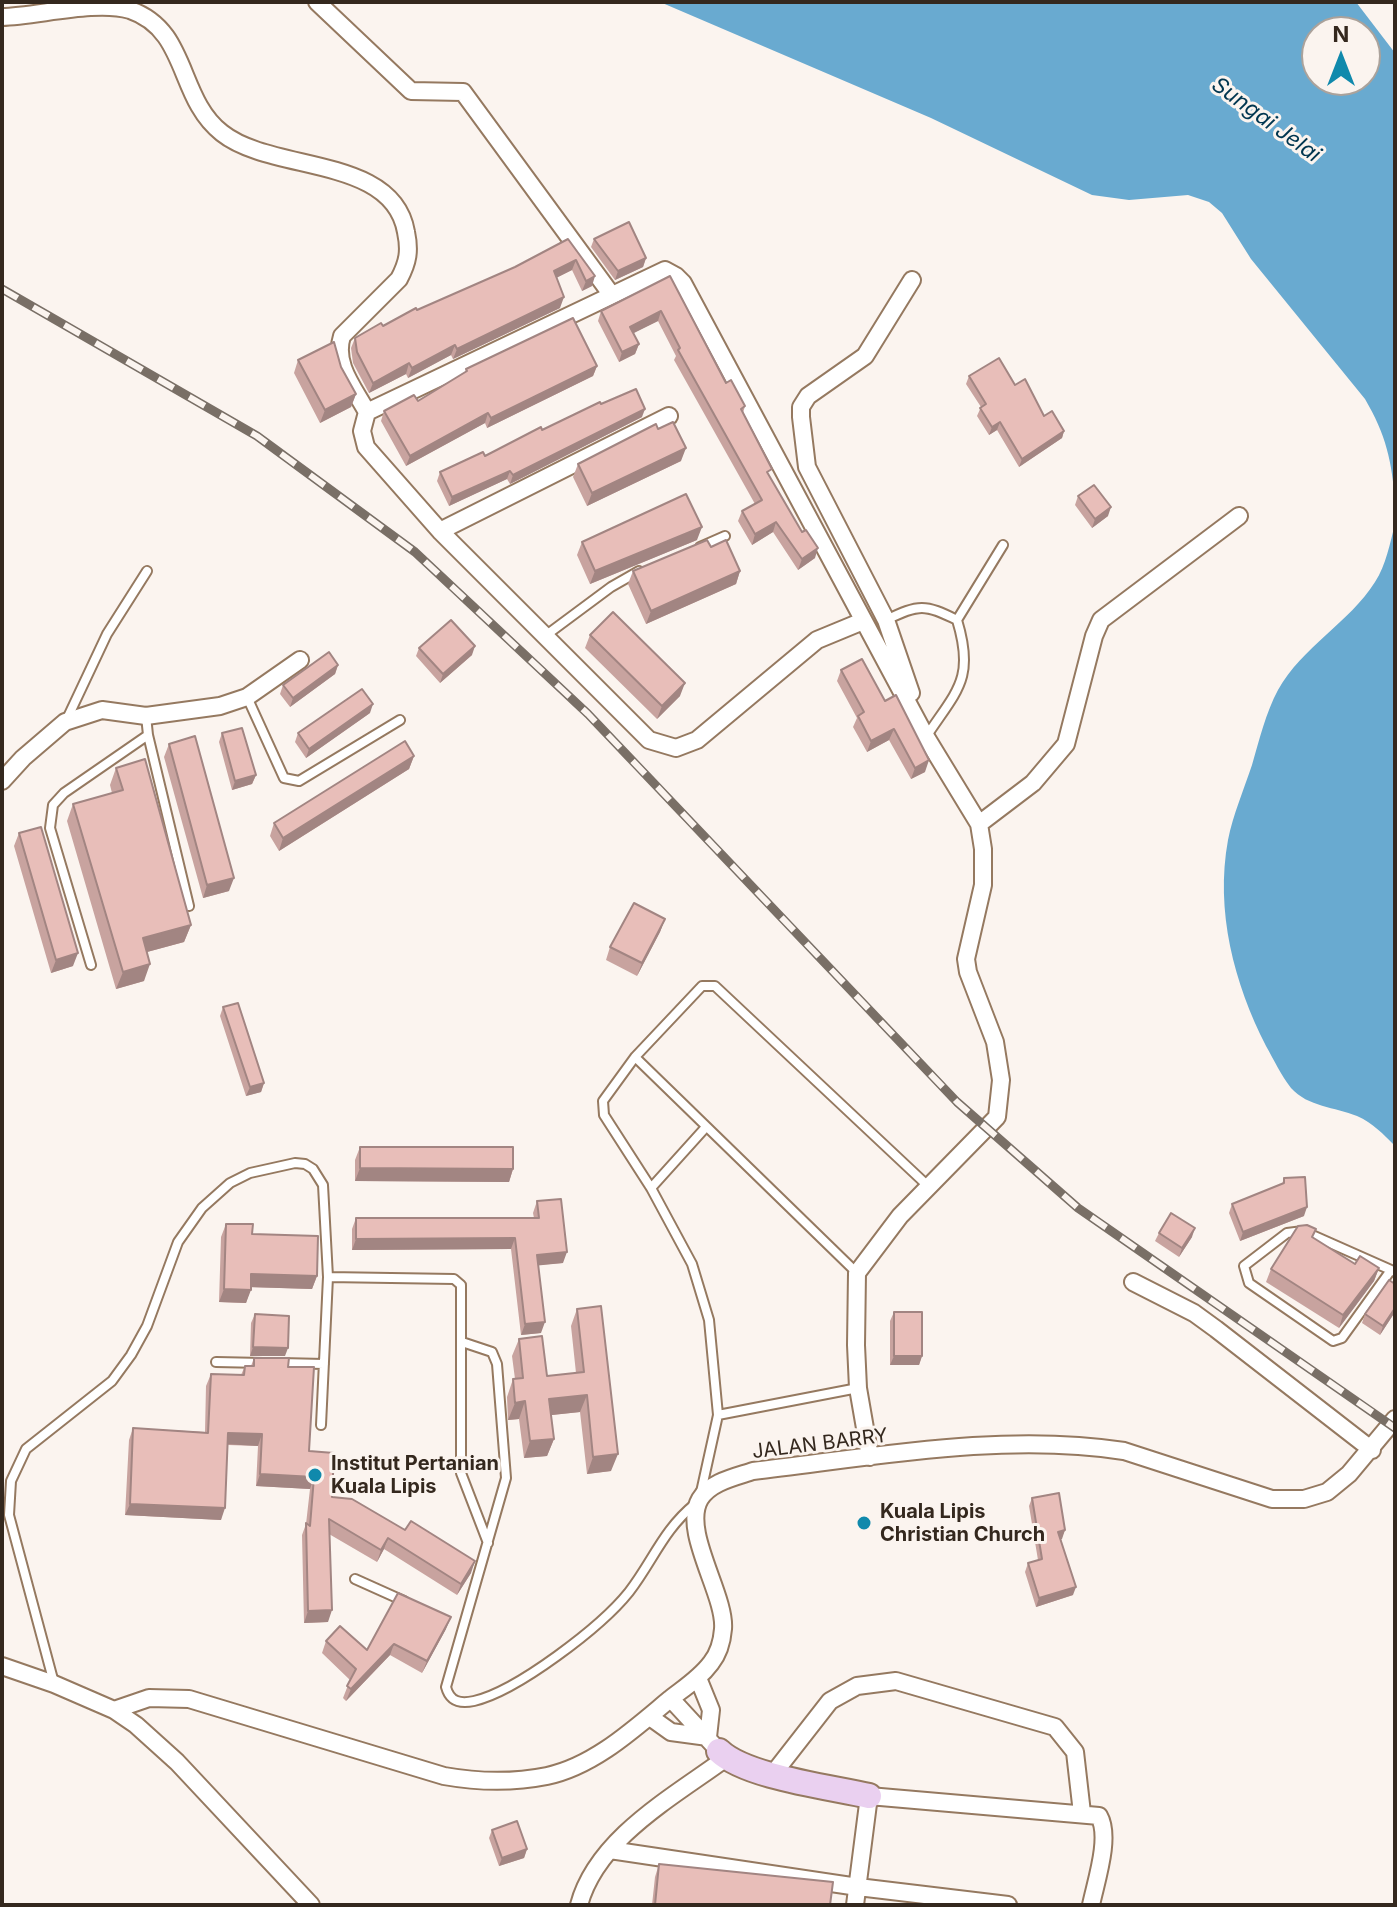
<!DOCTYPE html>
<html>
<head>
<meta charset="utf-8">
<style>
  body { margin:0 }
  #map { position:relative; width:1397px; height:1907px; overflow:hidden; background:#fbf4ef; font-family:Inter,sans-serif }
  canvas { display:block }
  .frame { position:absolute; inset:0; border:4px solid #34281e; pointer-events:none }
  .north { position:absolute; left:1301px; top:16px; width:80px; height:80px; box-sizing:border-box; background:#fbf4ef; border:2px solid #aba29b; border-radius:50%; rotate:0deg; font-size:22px; font-weight:700; line-height:32px; text-align:center; color:#34281e }
  .north::after { content:''; display:block; margin:auto; width:28px; height:36px; background:#1089ac; clip-path:polygon(50% 0,100% 100%,50% 72%,0 100%) }
</style>
</head>
<body>
<div id="map">
<canvas width="1397" height="1907"></canvas>
<div class="frame"></div>
<div class="north">N</div>
</div>
<script>
const g = document.querySelector('canvas').getContext('2d');
g.lineJoin = 'round';
function fill(path, color) { g.fillStyle = color; g.fill(path, 'evenodd'); }
function strokePath(path, color, width, dash) { g.strokeStyle = color; g.lineWidth = width; g.lineCap = dash ? 'butt' : 'round'; g.setLineDash(dash || []); g.stroke(path); }
function drawText(font, color, halo, rows, align = 'center') {
  g.font = font + ' Inter,sans-serif'; g.lineWidth = 6; g.setLineDash([]); g.textBaseline = 'middle'; g.strokeStyle = halo; g.fillStyle = color; for (const [text, x, y, turn = 0] of rows) {
    g.save(); g.translate(x, y); g.rotate((+turn || 0) * Math.PI / 180); g.textAlign = isNaN(turn) ? turn : align; if (halo) g.strokeText(text, 0, 0); g.fillText(text, 0, 0); g.restore();
  }
}
fill(new Path2D(`
  M660 2H1356L1395 53V502C1392 461 1386 435 1365 399L1251 259 1222 213 1209 202 1188 195 1129 200 1092 195 931 118ZM1317 32H1365V80H1317Z
  M1395 524V1146C1383 1134 1373 1123 1357 1116 1335 1107 1308 1107 1291 1088 1281 1075 1274 1060 1266 1046 1234 983 1215 911 1228 840 1233 815 1244 789 1252 765 1259 741 1266 712 1278 690 1302 647 1349 623 1375 582 1386 565 1390 543 1395 524Z`), '#69aad0');
const lane = new Path2D(`
  M700 547 725 536
  M886 620C919 604 925 604 957 620 975 679 957 690 926 737
  M957 620 1003 545
  M545 636 611 587 639 571
  M247 697 284 778 299 781 400 720
  M146 716 148 735 189 906
  M66 721 107 634 147 571
  M91 965 50 828 53 805 64 793 148 735
  M635 1057 857 1273
  M651 1188 706 1127
  M1391 1270 1342 1338 1333 1341 1249 1283 1244 1266 1287 1233 1303 1231 1391 1270 1395 1272
  M328 1277 454 1279 461 1285V1473L488 1543
  M462 1342 492 1352 497 1364 506 1478 446 1687C450 1702 460 1704 474 1701 517 1691 601 1627 629 1592 653 1561 663 1530 695 1504
  M216 1362 263 1363
  M281 1363 324 1364
  M718 1415 858 1388
  M701 1492 718 1415 709 1320 692 1264 651 1188 604 1115 603 1101 635 1057 702 986H715L928 1186
  M355 1579 404 1601
  M54 1683 9 1515 11 1481 26 1449 112 1381 131 1355 147 1326 178 1242 202 1208 230 1183 250 1173 295 1163 305 1164 313 1169 323 1185 328 1277 321 1425`);
const street = new Path2D(`
  M317 2 411 91 463 92 611 294
  M2 17C38 16 96 0 130 10 189 30 177 98 222 133 272 173 393 155 406 232 410 251 408 262 399 279L342 336C333 364 354 388 367 412
  M440 531 669 416
  M863 621 817 640 697 740 676 748 649 740 440 531 366 447 362 431 367 412 665 270 676 276 683 283 926 737 979 824 983 849V885L966 959 968 972 995 1042 1001 1080 997 1117 900 1216 857 1273 856 1345 858 1388 870 1457
  M911 693 886 620 807 467 801 417V407L808 396 865 356 912 280
  M2 781 23 758 65 722 102 710 146 716 220 706 247 697 300 660
  M979 824 1033 783 1066 744 1094 636 1101 620 1239 516
  M1133 1282 1194 1313 1216 1329 1372 1450
  M2 1666 54 1684 114 1710 136 1725 177 1762 311 1905
  M698 1678 711 1710 708 1737
  M671 1699 719 1751
  M114 1710 149 1698 189 1699 444 1776C478 1782 512 1783 547 1776 594 1766 634 1729 670 1699 684 1688 700 1678 711 1663 719 1653 722 1642 723 1629 726 1595 681 1531 700 1499 710 1482 735 1477 753 1471 873 1457 1004 1432 1124 1451L1272 1499H1304L1327 1492 1349 1474 1395 1419
  M650 1717 671 1732 708 1737
  M773 1774 830 1701 857 1686 896 1681 1055 1727 1075 1752 1082 1813
  M610 1850 858 1887 1008 1905
  M579 1905C597 1838 673 1797 726 1758
  M855 1905 869 1796 1099 1816C1111 1837 1096 1881 1091 1905`);
const secondary = new Path2D(`
  M719 1751C746 1777 830 1787 869 1796`);
strokePath(lane, '#957960', 12);
strokePath(street, '#957960', 20);
strokePath(secondary, '#957960', 28);
strokePath(lane, '#fff', 8);
strokePath(street, '#fff', 16);
strokePath(secondary, '#ead0f0', 24);
const rail = new Path2D(`
  M2 289 257 436 415 552 588 714 957 1102 1078 1208 1395 1428`);
strokePath(rail, '#796f66', 9);
strokePath(rail, '#fbf4ef', 6, [18]);
fill(new Path2D(`
  M568 239 592 286 582 291 572 270 556 278 560 308 453 359 451 355 408 378 406 374 369 393 353 363 351 348 355 338 515 267Z
  M594 239 646 258 643 267 615 280 591 247Z
  M670 276 726 383 745 406 743 413 769 476 815 558 798 570 773 532 752 545 738 521 742 511 755 504 674 360 676 356 658 321 633 333 639 344 635 354 619 362 598 321 601 311Z
  M298 360 341 367 356 394 351 407 320 423 294 373Z
  M597 366 593 376 487 428 485 423 406 466 381 421 384 411 418 401 465 373 466 369Z
  M969 376 1044 416 1064 431 1062 438 1019 467 997 430 989 435 977 416 981 407 966 384Z
  M601 404 642 417 510 484 507 479 449 506 437 481 440 472 485 456Z
  M658 429 681 461 587 506 573 477 578 464Z
  M1078 496 1108 516 1092 528 1075 505Z
  M697 540 590 584 577 555 582 542Z
  M711 547 740 571 736 584 646 624 628 584 633 571Z
  M590 635 680 696 657 719 585 648Z
  M419 648 472 655 440 683 416 656Z
  M338 665 335 674 290 707 280 694 283 685Z
  M841 670 885 701 925 772 911 779 889 740 867 752 853 727 857 718 837 681Z
  M370 713 306 758 295 742 298 733Z
  M222 733 256 775 252 784 232 790 219 742Z
  M169 744 229 891 203 898 164 757Z
  M414 756 409 769 279 851 270 836 274 823Z
  M116 768 191 925 184 942 147 952 144 981 116 989 67 821 73 804 112 793 110 785Z
  M19 833 73 966 51 973 14 846Z
  M665 919 660 932 637 976 606 960 610 947Z
  M223 1007 264 1083 261 1092 246 1096 220 1016Z
  M360 1147 513 1169 509 1182 355 1181V1160Z
  M1284 1178 1304 1216 1240 1241 1229 1213 1232 1204 1282 1184Z
  M537 1201 563 1263 538 1265 541 1333 521 1335 511 1249 352 1250V1229L356 1218H534L533 1213Z
  M226 1224 252 1234 317 1276 312 1289 251 1287 246 1303 219 1302 221 1237Z
  M1159 1233 1192 1237 1179 1257 1155 1241Z
  M1313 1238 1355 1264 1379 1268 1374 1281 1339 1328 1266 1282 1271 1269Z
  M577 1309 611 1471 587 1474 580 1412 551 1415 554 1439 547 1456 524 1458 519 1419 508 1420 507 1397 513 1379H515L512 1356 519 1339 547 1376 576 1373 571 1326Z
  M894 1312 922 1356 919 1365H890V1321Z
  M1395 1312 1380 1335 1362 1323 1365 1314Z
  M255 1314 285 1356H250L251 1323Z
  M254 1358 288 1367 309 1451 332 1497 471 1573 457 1595 384 1549 377 1562 329 1534 328 1622 304 1623 302 1535 306 1524 310 1489 256 1486 258 1446 228 1445 221 1520 125 1515 129 1440 133 1428 205 1432 206 1386 211 1374 241 1375 245 1366H251Z
  M1032 1498 1065 1530 1061 1539 1073 1595 1036 1607 1025 1572 1028 1563 1038 1560 1029 1506Z
  M446 1629 422 1673 390 1655 346 1701 343 1698 350 1680 322 1653 326 1641 367 1650Z
  M492 1830 527 1849 524 1858 499 1866 489 1838Z
  M659 1864 830 1905H652L655 1877Z`), '#c8a39f');
fill(new Path2D(`
  M646 258 643 267 615 280 618 271Z
  M576 260 572 270 550 281 554 271Z
  M595 276 592 286 582 291 586 281Z
  M564 297 560 308 453 359 457 349Z
  M661 311 658 321 626 337 630 327Z
  M639 344 635 354 619 362 622 352Z
  M455 345 451 355 408 378 412 368Z
  M409 363 406 374 369 393 373 383Z
  M597 366 593 376 487 428 491 418Z
  M356 394 351 407 320 423 325 410Z
  M645 409 642 417 510 484 513 475Z
  M488 413 485 423 406 466 410 456Z
  M1000 422 997 430 989 435 992 427Z
  M1064 431 1062 438 1019 467 1022 459Z
  M686 448 681 461 587 506 592 493Z
  M510 471 507 479 449 506 452 497Z
  M1111 507 1108 516 1092 528 1095 519Z
  M776 522 773 532 752 545 755 534Z
  M702 527 697 540 590 584 595 571Z
  M818 548 815 558 798 570 802 559Z
  M740 571 736 584 646 624 651 611Z
  M475 646 472 655 440 683 443 674Z
  M338 665 335 674 290 707 293 698Z
  M685 683 680 696 657 719 662 706Z
  M373 704 370 713 306 758 309 749Z
  M894 729 889 740 867 752 871 741Z
  M414 756 409 769 279 851 283 838Z
  M929 760 925 772 911 779 915 768Z
  M256 775 252 784 232 790 235 781Z
  M234 878 229 891 203 898 207 885Z
  M665 919 660 932 637 976 642 963Z
  M191 925 184 942 136 955 143 938Z
  M78 953 73 966 51 973 56 960Z
  M150 964 144 981 116 989 123 972Z
  M264 1083 261 1092 246 1096 250 1087Z
  M360 1168 513 1169 509 1182 355 1181Z
  M1307 1207 1304 1216 1240 1241 1243 1232Z
  M1195 1228 1192 1237 1179 1257 1182 1248Z
  M515 1238 511 1249 352 1250 356 1239Z
  M567 1252 563 1263 533 1266 537 1255Z
  M1379 1268 1374 1281 1339 1328 1343 1315Z
  M251 1274 317 1276 312 1289 246 1287Z
  M224 1289 251 1290 246 1303 219 1302Z
  M1395 1308V1312L1380 1335 1383 1326Z
  M545 1322 541 1333 521 1335 525 1324Z
  M253 1347 288 1348 285 1356H250Z
  M894 1356H922L919 1365H890Z
  M587 1395 580 1412 543 1416 549 1399Z
  M525 1401 519 1419 508 1420 515 1403Z
  M228 1433 262 1434 258 1446 224 1444Z
  M554 1439 547 1456 524 1458 530 1441Z
  M618 1454 611 1471 587 1474 593 1457Z
  M260 1474 314 1477 310 1489 256 1486Z
  M130 1504 225 1508 221 1520 125 1515Z
  M1065 1530 1062 1539 1055 1540 1058 1532Z
  M388 1538 384 1549 377 1562 381 1550Z
  M475 1561 471 1573 457 1595 461 1584Z
  M1076 1587 1073 1595 1036 1607 1039 1598Z
  M332 1610 328 1622 304 1623 308 1611Z
  M451 1617 446 1629 422 1673 427 1661Z
  M394 1644 390 1655 346 1701 351 1689Z
  M527 1849 524 1858 499 1866 502 1858Z`), '#a28582');
const building = new Path2D(`
  M629 222 646 258 618 271 594 239Z
  M568 239 595 276 586 281 576 260 554 271 564 297 457 349 455 345 412 368 409 363 373 383 357 352 355 338 381 323 383 326 416 308 417 310 515 267Z
  M670 276 726 383 731 380 745 406 741 409 772 469 767 472 802 532 806 530 818 548 802 559 776 522 755 534 742 511 762 500 678 350 680 348 661 311 630 327 639 344 622 352 601 311Z
  M573 318 597 366 491 418 488 413 410 456 384 411 414 395 418 401 467 371 466 369Z
  M334 342 341 367 356 394 325 410 298 360Z
  M999 358 1015 385 1025 379 1044 416 1052 411 1064 431 1022 459 1000 422 992 427 980 408 986 404 969 376Z
  M636 389 645 409 513 475 510 471 452 497 440 472 483 452 485 456 541 427 542 430 600 402 601 404Z
  M673 422 686 448 592 493 578 464 656 424 658 429Z
  M1094 485 1111 507 1095 519 1078 496Z
  M686 494 702 527 595 571 582 542Z
  M707 540 711 547 726 540 740 571 651 611 633 571Z
  M613 612 685 683 662 706 590 635Z
  M451 620 475 646 443 674 419 648Z
  M329 652 338 665 293 698 283 685Z
  M862 659 885 701 896 695 929 760 915 768 894 729 871 741 858 716 864 712 841 670Z
  M362 689 373 704 309 749 298 733Z
  M242 728 256 775 235 781 222 733Z
  M195 736 234 878 207 885 169 744Z
  M405 741 414 756 283 838 274 823Z
  M145 759 191 925 143 938 150 964 123 972 73 804 123 790 116 768Z
  M41 827 78 953 56 960 19 833Z
  M634 903 665 919 642 963 610 947Z
  M238 1003 264 1083 250 1087 223 1007Z
  M360 1147H513V1169L360 1168Z
  M1305 1177 1307 1207 1243 1232 1232 1204 1284 1183V1178Z
  M561 1199 567 1252 537 1255 545 1322 525 1324 515 1238 356 1239V1218H539L537 1201Z
  M1171 1213 1195 1228 1182 1248 1159 1233Z
  M226 1224H253L252 1234 318 1236 317 1276 251 1274V1290L224 1289Z
  M1307 1225 1316 1229 1312 1237 1355 1264 1360 1256 1379 1268 1343 1315 1271 1269 1298 1226Z
  M1389 1280 1395 1284V1308L1383 1326 1365 1314Z
  M601 1306 618 1454 593 1457 587 1395 549 1399 554 1439 530 1441 525 1401 515 1403 513 1379 523 1378 519 1339 542 1336 547 1376 584 1372 577 1309Z
  M894 1312H922V1356H894Z
  M255 1314 289 1316 288 1348 253 1347Z
  M254 1358H289L288 1367H314L309 1451 334 1453 332 1497 352 1499 405 1530 411 1521 475 1561 461 1584 388 1538 381 1550 329 1519 332 1610 308 1611 306 1523 310 1526 314 1477 260 1474 262 1434 228 1433 225 1508 130 1504 133 1428 208 1433 211 1374 244 1375 245 1366H254Z
  M1059 1493 1065 1530 1058 1532 1076 1587 1039 1598 1028 1563 1042 1559 1032 1498Z
  M398 1593 451 1617 427 1661 394 1644 351 1689 347 1686 356 1669 326 1641 340 1626 367 1650Z
  M517 1821 527 1849 502 1858 492 1830Z
  M659 1864 833 1882 830 1905H655Z`);
fill(building, '#e8beb9');
strokePath(building, '#a28582', 2);
for (const [x, y, r, color] of [
  [315,1475,8,"#1089ac"],
  [864,1523,8,"#1089ac"]
]) { const dot = new Path2D(); dot.arc(x, y, r, 0, 2 * Math.PI); g.fillStyle = color; g.fill(dot); strokePath(dot, '#fbf4ef', 3); }
drawText('20px', '#34281e', '#fbf4ef', [
  ["JALAN BARRY",820,1444,-7]
]);
drawText('bold 20px', '#34281e', '#fbf4ef', [
  ["Institut Pertanian",331,1464],
  ["Kuala Lipis",331,1487],
  ["Kuala Lipis",880,1512],
  ["Christian Church",880,1535]
], 'left');
drawText('italic 22px', '#003650', '#fbf4ef', [
  ["Sungai Jelai",1266,120,36]
]);
</script>
</body>
</html>
